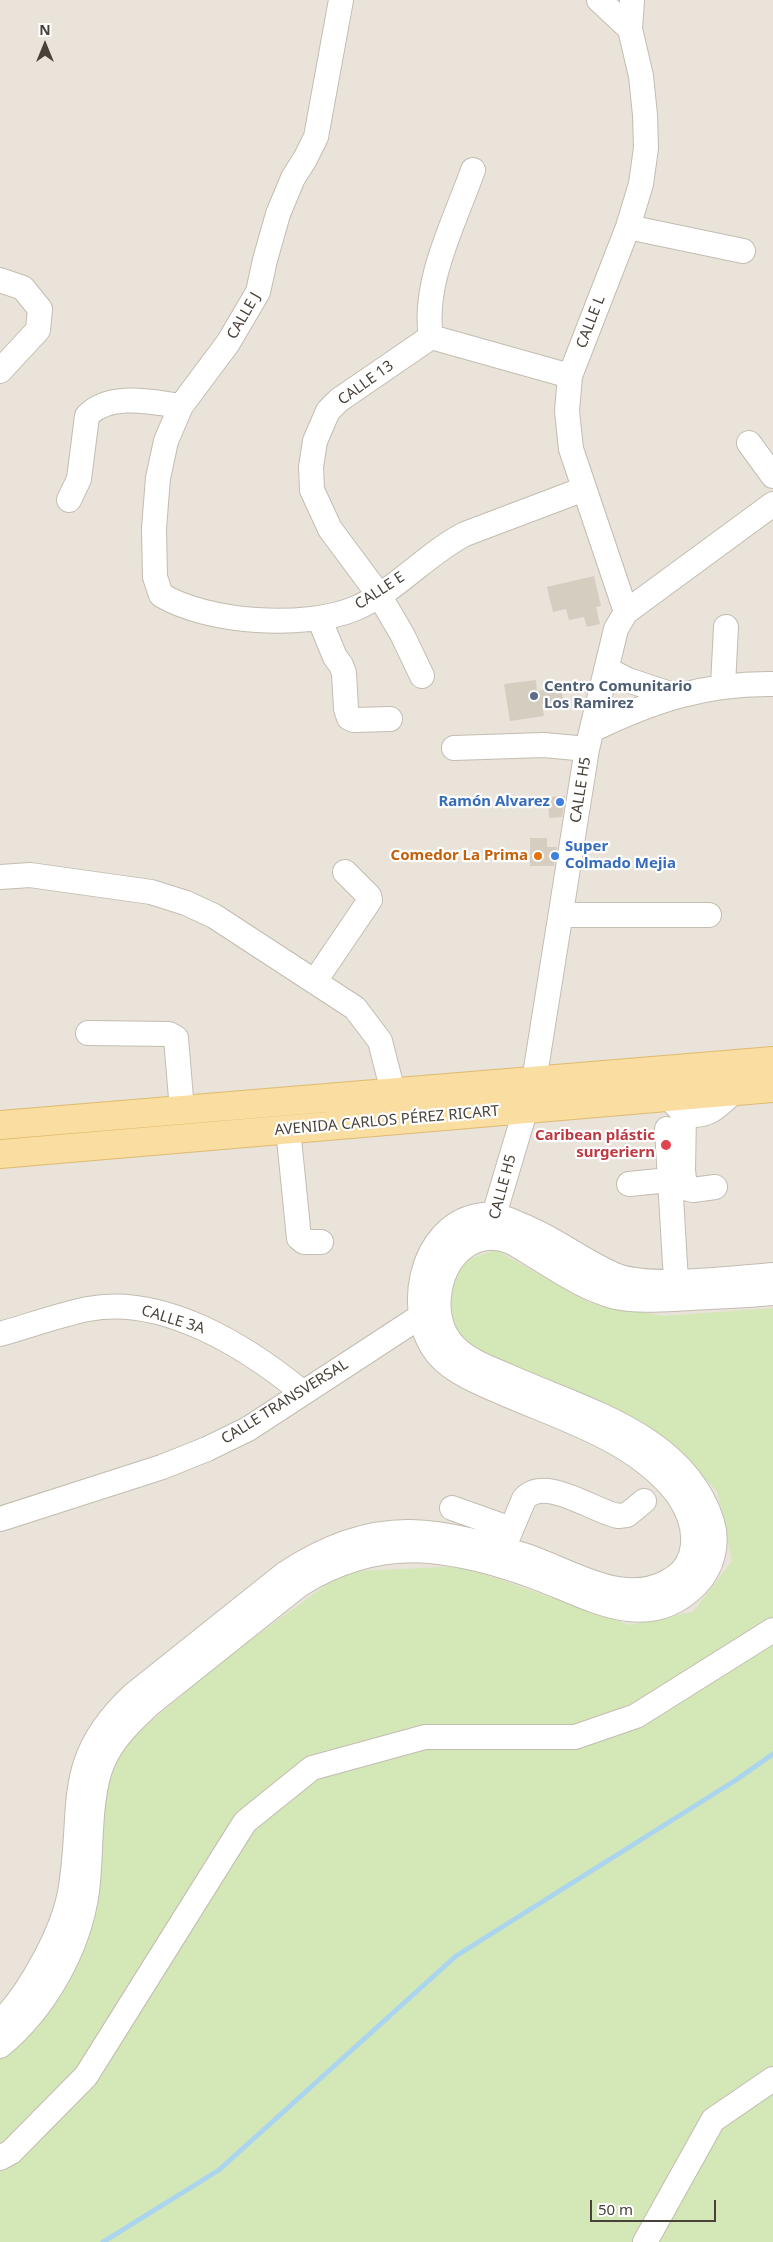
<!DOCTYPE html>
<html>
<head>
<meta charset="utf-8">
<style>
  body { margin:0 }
  #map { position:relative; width:773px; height:2242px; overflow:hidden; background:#f5f2eb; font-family:"Noto Sans",sans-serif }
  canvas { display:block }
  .north { position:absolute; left:20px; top:20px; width:50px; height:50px; -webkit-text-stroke:4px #fff; paint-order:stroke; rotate:0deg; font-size:14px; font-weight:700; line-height:20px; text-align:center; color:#494239 }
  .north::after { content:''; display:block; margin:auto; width:18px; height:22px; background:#494239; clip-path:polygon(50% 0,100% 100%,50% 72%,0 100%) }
  .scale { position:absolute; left:590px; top:2200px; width:126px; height:22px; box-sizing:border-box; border:2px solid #494239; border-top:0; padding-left:6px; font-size:15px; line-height:18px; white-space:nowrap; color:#494239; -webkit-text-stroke:4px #fff; paint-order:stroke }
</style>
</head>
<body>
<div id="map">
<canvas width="773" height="2242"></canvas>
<div class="north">N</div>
<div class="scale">50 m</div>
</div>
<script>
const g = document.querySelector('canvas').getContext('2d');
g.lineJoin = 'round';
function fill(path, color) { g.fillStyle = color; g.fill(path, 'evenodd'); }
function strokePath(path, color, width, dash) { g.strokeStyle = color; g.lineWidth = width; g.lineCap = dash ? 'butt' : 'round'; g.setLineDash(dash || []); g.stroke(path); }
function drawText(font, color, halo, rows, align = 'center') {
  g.font = font + ' "Noto Sans",sans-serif'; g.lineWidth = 4.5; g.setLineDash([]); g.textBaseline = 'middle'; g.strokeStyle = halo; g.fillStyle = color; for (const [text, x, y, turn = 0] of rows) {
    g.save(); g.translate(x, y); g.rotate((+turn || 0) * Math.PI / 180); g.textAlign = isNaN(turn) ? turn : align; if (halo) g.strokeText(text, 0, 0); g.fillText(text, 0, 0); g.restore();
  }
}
fill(new Path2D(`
  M0 0H773V2242H0Z`), '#e9e3da');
fill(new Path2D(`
  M496 1250 590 1303 665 1316 773 1308V2242H0V2055L37 2029 89 1927 106 1788 126 1743 222 1661 344 1572 461 1566 630 1625 693 1612 732 1561 717 1491 669 1442 463 1341 450 1312 454 1278 469 1259Z`), '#d3e7b7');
strokePath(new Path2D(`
  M103 2242 219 2170 456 1956 736 1780 773 1754`), '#abd5ee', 5);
fill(new Path2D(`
  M594 576 601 606 596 607 600 624 587 627 584 617 569 620 566 609 553 612 547 587Z
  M536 680 537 691 561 687 563 701 542 704 544 716 510 721 504 684Z
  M565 796 562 817 549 818 548 797Z
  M530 838H547V847H557L554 866H530Z`), '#d6cdc1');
const minor = new Path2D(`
  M341 0 316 137 305 159 293 178 278 214 265 260 258 292 228 343 181 406 166 441 158 478 154 528 155 577 161 595C208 623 304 629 354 609 395 592 426 554 465 534L584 489
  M599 0 630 29
  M628 227 743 251
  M0 280 23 288 40 309 38 330 0 371
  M431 337C422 283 455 221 473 170
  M749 443 773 476
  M69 500 79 479 87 416C109 392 152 402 181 406
  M626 612 571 449 567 411 570 376 628 227 641 184 646 148 645 115 641 76 630 29 632 0
  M319 618 335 657 341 665 344 673 346 709 349 718 354 720 390 719
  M606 669 628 680 676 696
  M422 676 402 634 379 595 330 529 312 490 311 467 315 441 328 411 339 400 431 337 570 376
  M723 685 726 627
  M592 730C652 701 705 683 773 684
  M454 748 544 745 587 749
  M0 877 30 875 151 892 186 903 214 916 355 1008 380 1041 393 1092
  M561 915H709
  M315 981 370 900 369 896 345 872
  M88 1033 169 1034 176 1038 182 1110
  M673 1102 684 1114C707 1119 719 1106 734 1091
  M684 1114 683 1170 685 1188 693 1190 715 1187
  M288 1129 299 1238 304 1242H321
  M667 1129 676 1281
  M629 1184 669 1180
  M492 1230 494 1215 534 1081 587 749 616 629 626 612 773 504
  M0 1334C29 1326 58 1315 88 1309 163 1294 247 1347 302 1392
  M452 1508 511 1529
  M0 1519 162 1467 207 1449 248 1429 421 1316
  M503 1549 524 1499C545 1475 593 1511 618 1516L627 1515 644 1501
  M0 2022C29 1995 63 1931 70 1892 85 1808 61 1762 133 1695L286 1573C324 1548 365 1531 411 1532 448 1533 487 1544 523 1555 568 1569 620 1607 667 1582 679 1576 687 1568 691 1555 697 1534 690 1513 678 1495 637 1441 566 1420 505 1394 485 1385 461 1376 444 1361 400 1321 418 1221 484 1215 498 1213 513 1222 526 1227 557 1240 584 1262 615 1275 649 1289 735 1278 773 1275
  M0 2046C45 2009 79 1949 87 1891 92 1853 88 1796 103 1762 113 1738 133 1720 151 1703L299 1585C339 1560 382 1547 430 1551 462 1554 496 1563 527 1574 582 1592 644 1638 696 1585 712 1569 719 1544 712 1522 685 1435 584 1410 510 1377 492 1369 470 1362 455 1347 440 1332 436 1310 440 1289 446 1255 475 1227 511 1242 520 1246 529 1253 538 1258 562 1273 588 1290 616 1297 640 1302 667 1299 692 1298 719 1296 746 1296 773 1293
  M0 2158 11 2152 86 2076 245 1822 312 1768 425 1737H575L636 1716 773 1630
  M645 2242 713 2120 773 2079`);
const major = new Path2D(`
  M0 1125 773 1061
  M0 1154 773 1088`);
strokePath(minor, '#c3bcb1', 26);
strokePath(major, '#dfba6f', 30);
strokePath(minor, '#fff', 24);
strokePath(major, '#fadda0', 28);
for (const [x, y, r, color] of [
  [534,696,5,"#5c6f8a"],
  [560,802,5,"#3f7fe0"],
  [538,856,5,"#e8710a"],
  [555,856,5,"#3f7fe0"],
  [666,1145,6,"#e0444e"]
]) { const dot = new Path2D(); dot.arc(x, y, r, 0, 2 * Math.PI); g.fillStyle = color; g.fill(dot); strokePath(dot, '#fff', 2); }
drawText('15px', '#494239', '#fff', [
  ["CALLE J",244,316,-60],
  ["CALLE L",591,322,-69],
  ["CALLE 13",366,383,-36],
  ["CALLE E",380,591,-33],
  ["CALLE H5",581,790,-81],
  ["AVENIDA CARLOS PÉREZ RICART",387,1121,-5],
  ["CALLE H5",503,1187,-75],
  ["CALLE 3A",173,1320,17],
  ["CALLE TRANSVERSAL",285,1402,-32]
]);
drawText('bold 15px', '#4e5e75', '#fff', [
  ["Centro Comunitario",544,687],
  ["Los Ramirez",544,704]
], 'left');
drawText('bold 15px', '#366cbe', '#fff', [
  ["Ramón Alvarez",550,802],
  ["Super",565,847,"left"],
  ["Colmado Mejia",565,864,"left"]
], 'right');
drawText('bold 15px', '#c56008', '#fff', [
  ["Comedor La Prima",528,856]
], 'right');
drawText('bold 15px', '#be3a42', '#fff', [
  ["Caribean plástic",655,1136],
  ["surgeriern",655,1153]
], 'right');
</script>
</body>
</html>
